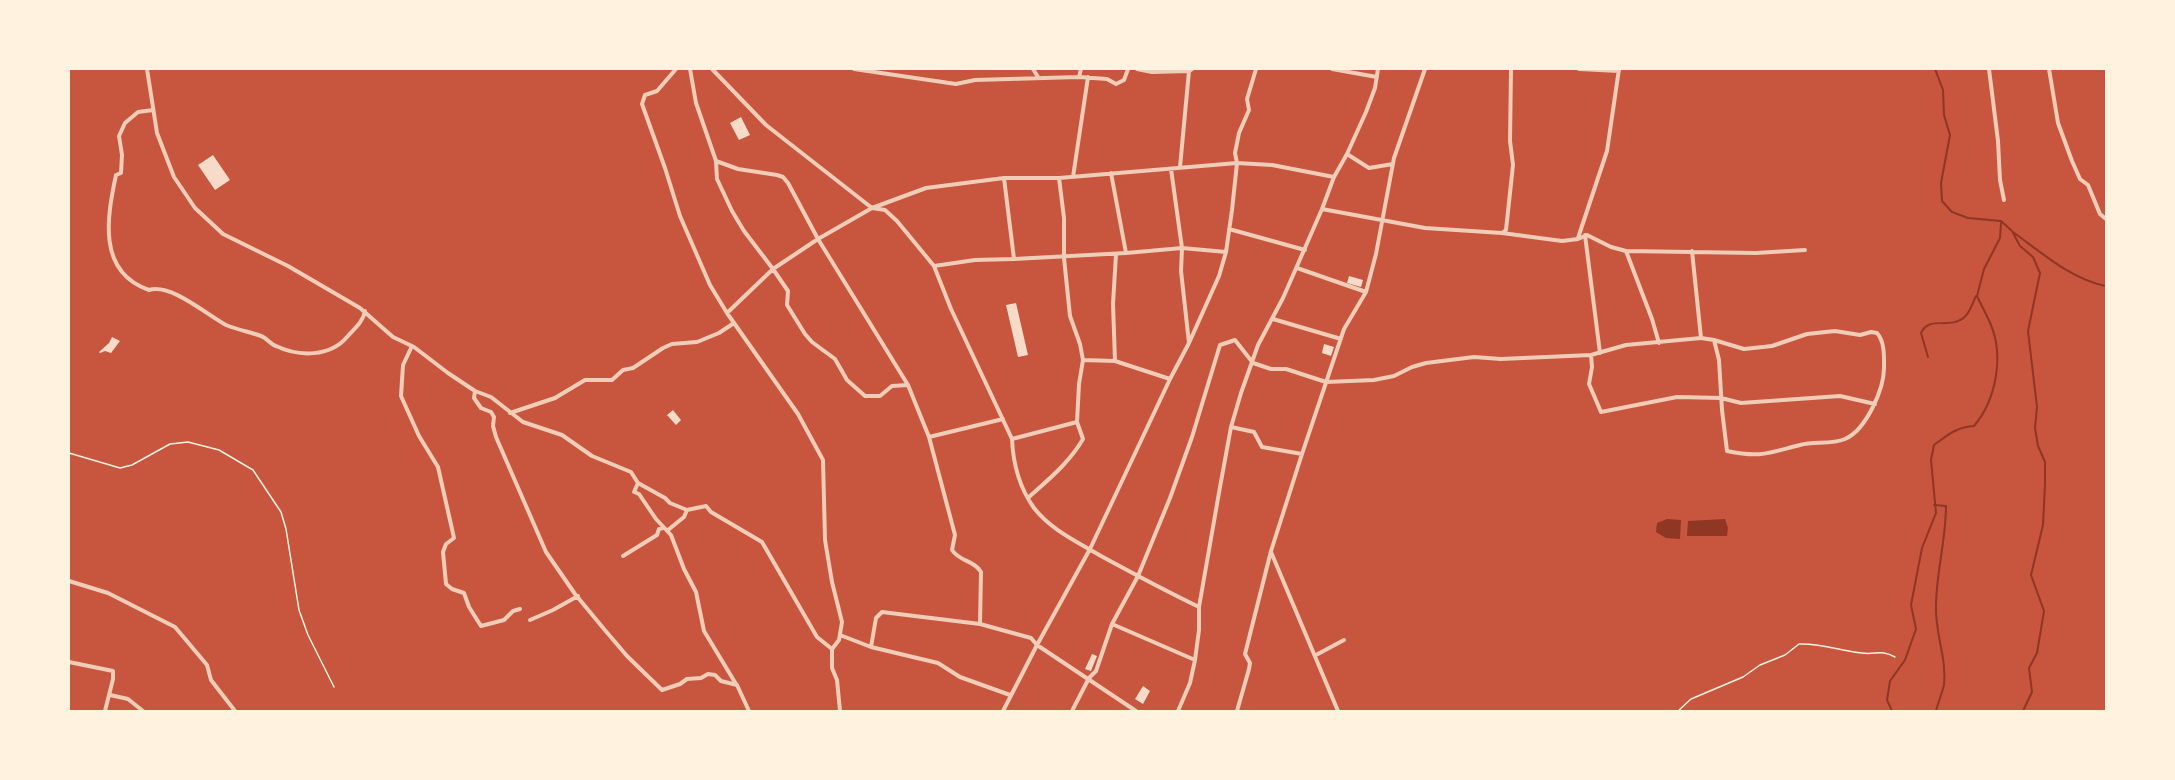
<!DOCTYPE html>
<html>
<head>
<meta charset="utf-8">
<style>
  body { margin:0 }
  #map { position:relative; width:2175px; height:780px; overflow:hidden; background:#c8553d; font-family:"IBM Plex Sans",sans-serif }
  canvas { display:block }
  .frame { position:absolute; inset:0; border:70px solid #fff3e0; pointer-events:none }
</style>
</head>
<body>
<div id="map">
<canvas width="2175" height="780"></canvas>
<div class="frame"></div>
</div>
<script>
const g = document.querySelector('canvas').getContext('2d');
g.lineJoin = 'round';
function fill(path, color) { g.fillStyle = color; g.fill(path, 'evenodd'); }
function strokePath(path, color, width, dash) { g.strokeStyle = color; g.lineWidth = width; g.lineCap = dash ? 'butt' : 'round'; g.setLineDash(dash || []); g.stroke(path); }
fill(new Path2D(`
  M1667 519 1681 520 1680 539 1666 538 1656 532 1657 523Z
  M1725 519 1728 528 1727 536H1687L1688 521Z`), '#8f3625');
strokePath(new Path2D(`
  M1935 69 1943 90 1944 115 1950 135 1941 183 1942 201 1952 212 1968 218 2001 221 2012 231 2020 246 2033 257 2040 273 2028 331 2037 407 2035 428 2038 446 2045 462V484L2043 525 2031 575 2044 611 2037 653 2029 668 2032 692 2023 711
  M2013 232C2042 253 2071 279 2106 286
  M1928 357 1921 333C1929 316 1947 328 1960 320 1969 316 1972 304 1976 296
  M1934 505 1946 506C1946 540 1936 573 1936 607 1935 633 1947 659 1944 685 1942 693 1938 703 1936 711
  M1892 711 1887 700 1890 681 1905 660 1916 629 1911 605 1922 548 1936 513 1931 460 1934 445C1948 435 1956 427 1974 426 1996 400 2004 357 1991 325 1987 315 1981 305 1977 296L1984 269 2000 238 2001 223`), '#8f3625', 2);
fill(new Path2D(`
  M741 117 750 135 739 140 730 123Z
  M213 155 230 180 215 190 198 165Z
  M1349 276 1363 280 1361 287 1347 283Z
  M1016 303 1028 355 1018 357 1006 305Z
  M112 337 120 341 111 353 105 351 100 353 99 352 109 343Z
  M1324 344 1334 347 1331 356 1322 353Z
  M673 410 681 420 676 425 667 415Z
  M1092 654 1097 656 1091 671 1085 669Z
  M1143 686 1150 691 1143 704 1135 699Z`), '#f7dbc8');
strokePath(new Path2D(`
  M69 453 120 468 132 465 170 444 188 442 219 450 253 470 281 512 286 529 299 610 308 635 334 687
  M1678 711 1691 699 1743 677 1760 665 1785 655 1799 644C1823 643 1840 651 1862 653 1876 655 1881 649 1895 657`), '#fff3e0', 1.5);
strokePath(new Path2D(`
  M147 69 157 133 174 177 195 208 223 234 288 266 360 308 393 337 414 347 448 373 475 391 491 397 523 422 562 435 592 456 631 472 638 483 665 498 670 503 687 510 706 506 711 512 762 542 817 637 832 649V668L837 680 840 711
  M676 69 657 91 645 95 642 104 665 168 680 216 710 285 727 313 798 414 823 460 825 540 832 582 842 622 839 640 832 649
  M690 69 696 103 716 161 717 179 732 211 744 231 773 269 788 291 787 305 805 334 812 342 835 359 847 380 865 396H880L892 386 908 385
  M712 69 766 125 872 208 885 210 897 221 934 266 951 309 1012 439C1013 463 1019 487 1034 508 1051 530 1078 542 1101 556 1134 574 1166 591 1199 607
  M854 69 956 84 975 80 1079 77 1107 79 1116 84 1124 80 1128 69
  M1033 69 1038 77
  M1137 69 1152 72 1189 71
  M1332 69 1377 77
  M1579 69 1619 71
  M1989 69 1998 141 2000 180 2004 200
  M2049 69 2058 123 2072 161 2080 179 2088 185 2100 214 2106 219
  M1079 77 1081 69
  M153 110 138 112 125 123 119 136 122 155 121 173 116 175C107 217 97 272 149 290 171 283 207 315 226 325 238 330 250 332 261 336 267 338 270 344 276 346 299 357 330 357 347 337 355 328 363 322 365 311
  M1347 154 1369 168 1393 164
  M716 161 738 169 777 175 783 177 788 183 818 239 908 385 929 437 955 535 952 550C960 562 974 560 981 572L980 624
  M1180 167 1189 71 1192 69
  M1171 169 1182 248 1181 271 1189 343
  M1111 173 1126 253 1182 248 1226 252
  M1073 177 1088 77
  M1322 209 1425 228 1502 233 1562 241 1578 239 1587 235 1611 247 1626 251 1756 253 1805 250
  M1229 229 1305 250
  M1502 233 1506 230 1513 165 1510 141 1511 69
  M1585 235 1600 353
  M1578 238 1607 151 1619 69
  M1626 251 1652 319 1659 343
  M1692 251 1701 338
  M1014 259 1126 253
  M934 266 975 260 1014 259 1004 178
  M1297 268 1366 292
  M727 313 773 269 818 239 872 208 926 188 1004 178H1059L1237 163 1272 165 1334 177
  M1273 319 1341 339
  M412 346 403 365 401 396 419 436 438 467 454 538 446 544 443 552 446 584 452 589 464 593 469 607 481 626 504 620 513 611 520 609
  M1591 355 1592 367 1589 384 1601 412 1677 397 1721 398 1741 403 1840 396 1875 404
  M1083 360 1115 361 1170 379
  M1115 361 1113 304 1116 254
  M475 391 474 398 481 408 491 412 494 417 493 426 496 437 546 552 575 594 604 629 627 656 662 690 680 684 687 679 701 678 708 674 715 675 721 681 737 685 749 711
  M510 413 555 398 585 380H612L623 370 633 368 663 348 672 344 697 342 719 333 734 323
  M1231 427 1254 432 1262 447 1302 454
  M929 437 1003 419
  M1012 439 1077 422 1079 384 1083 360 1080 344 1070 316 1064 258V218L1059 178
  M638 483 634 492 639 494 656 519 671 535 684 569 696 592 704 631 736 684
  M1028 498C1049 479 1069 463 1083 439L1077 422
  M668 530 684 517 687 510
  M1271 552 1338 711
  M623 556 657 535 659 529 663 528
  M69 581 108 593 175 627 207 665 211 680 235 711
  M530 620 553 610 578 596
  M1112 624 1195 660
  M840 635 871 647 938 663 960 677 1010 695
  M871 647 876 618 882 612 980 624 1031 638 1037 645 1136 711
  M1316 655 1344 640
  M69 662 113 671V679L105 711
  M110 695 128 699 143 711
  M1003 711 1037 645 1090 549 1170 379 1189 343 1219 276 1226 252 1232 210 1237 163 1235 153 1239 133 1249 110 1247 99 1256 69
  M1072 711 1089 678 1096 671 1112 624 1138 576 1170 498 1192 437 1220 345 1235 340 1253 363 1271 369H1286L1326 382 1374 380 1394 376 1412 367 1426 363 1474 357 1501 359 1591 355 1626 345 1701 338 1714 340 1744 349 1772 346 1807 334 1835 331 1860 335 1871 332 1877 333C1885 342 1884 357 1884 368 1884 389 1866 430 1845 439 1831 445 1814 441 1800 445 1768 453 1761 458 1727 451L1722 410 1719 360 1714 340
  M1178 711 1190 683 1195 660 1199 630V607L1220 487 1231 427 1241 393 1258 345 1283 298 1322 209 1334 177 1347 154 1366 112 1375 88 1378 69
  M1237 711 1249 669 1250 663 1245 654 1271 551 1302 454 1344 329 1366 292 1376 254 1394 158 1425 69`), '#f1ccb7', 4);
</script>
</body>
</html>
